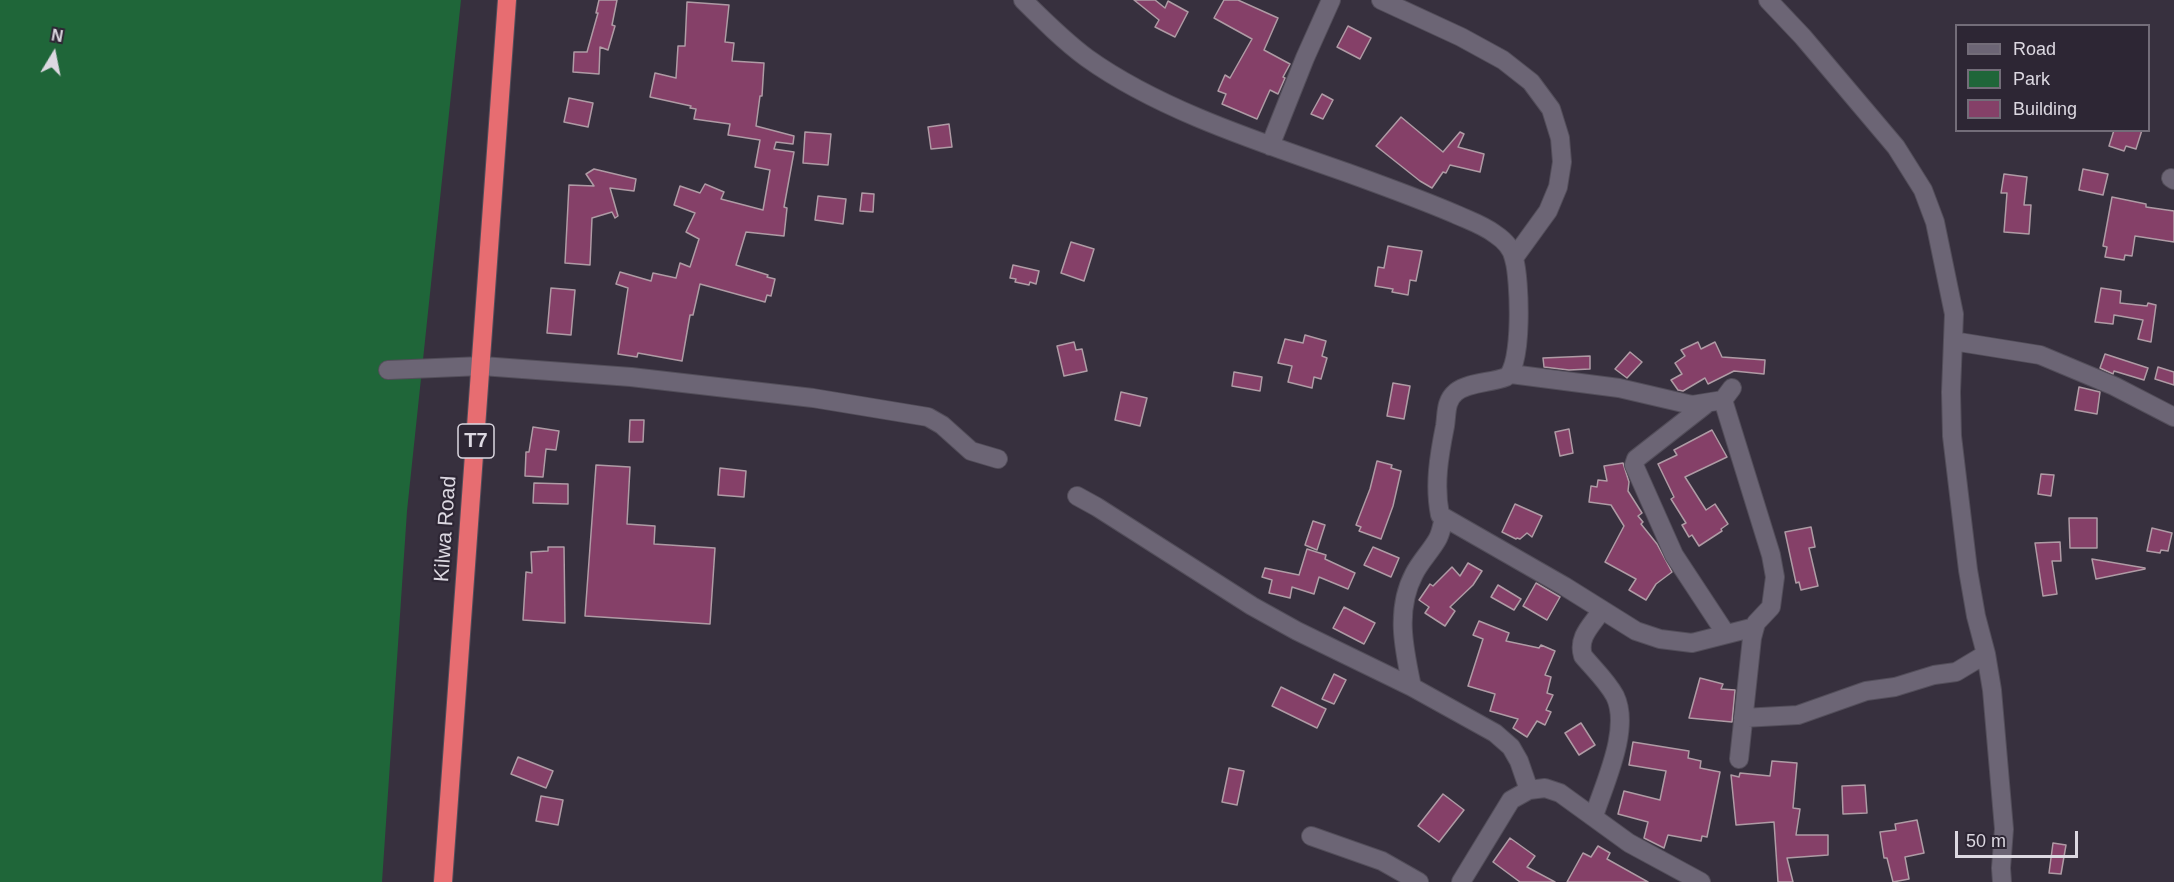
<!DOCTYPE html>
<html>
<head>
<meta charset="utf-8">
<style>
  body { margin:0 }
  #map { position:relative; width:2174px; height:882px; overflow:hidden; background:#37303e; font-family:Arial,sans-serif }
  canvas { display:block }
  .legend { position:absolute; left:1955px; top:24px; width:195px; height:108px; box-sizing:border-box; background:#2d2634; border:2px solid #736d79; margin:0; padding:8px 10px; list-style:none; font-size:18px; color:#dcd8e1 }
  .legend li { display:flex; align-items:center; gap:12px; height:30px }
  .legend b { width:30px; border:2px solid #736d79 }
  .north { position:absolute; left:24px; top:24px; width:60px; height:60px; -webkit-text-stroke:4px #2d2634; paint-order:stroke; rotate:10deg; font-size:16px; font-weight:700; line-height:24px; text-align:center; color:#dcd8e1 }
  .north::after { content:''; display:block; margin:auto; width:21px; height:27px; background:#dcd8e1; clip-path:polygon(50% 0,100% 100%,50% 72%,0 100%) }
  .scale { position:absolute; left:1955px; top:831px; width:123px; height:27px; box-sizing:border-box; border:3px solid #dcd8e1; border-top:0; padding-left:8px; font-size:18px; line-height:21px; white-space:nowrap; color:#dcd8e1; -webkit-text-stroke:4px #2d2634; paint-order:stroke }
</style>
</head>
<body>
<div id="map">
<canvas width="2174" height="882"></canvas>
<ul class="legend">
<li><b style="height:8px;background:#6c6575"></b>Road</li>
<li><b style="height:16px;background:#1f6639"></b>Park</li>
<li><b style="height:16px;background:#854068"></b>Building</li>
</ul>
<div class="north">N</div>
<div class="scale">50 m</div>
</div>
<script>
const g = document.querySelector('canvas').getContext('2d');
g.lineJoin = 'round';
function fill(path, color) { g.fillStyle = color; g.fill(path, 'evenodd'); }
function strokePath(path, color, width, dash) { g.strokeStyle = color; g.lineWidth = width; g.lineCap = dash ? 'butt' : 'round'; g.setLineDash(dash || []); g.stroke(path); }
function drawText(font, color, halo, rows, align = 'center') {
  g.font = font + ' Arial,sans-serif'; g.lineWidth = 4.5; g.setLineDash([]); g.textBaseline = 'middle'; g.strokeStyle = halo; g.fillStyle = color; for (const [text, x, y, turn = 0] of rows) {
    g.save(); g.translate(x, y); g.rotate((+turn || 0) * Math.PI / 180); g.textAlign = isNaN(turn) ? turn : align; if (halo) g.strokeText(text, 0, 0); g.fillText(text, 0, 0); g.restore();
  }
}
fill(new Path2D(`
  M0 0H461L407 511 382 882H0Z`), '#1f6639');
const building = new Path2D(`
  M599 0H617L612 25 615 26 608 50 600 47 599 74 573 72 574 52H587L598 13H596Z
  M1134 0H1155L1165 8 1168 1 1188 12 1175 37 1155 27 1159 20Z
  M1224 0H1238L1278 18 1264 50 1290 64 1283 77 1285 78 1278 94 1270 90 1257 119 1222 104 1226 94 1218 91 1225 75 1230 78 1252 39 1214 18Z
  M687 2 729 5 725 42 734 43 732 61 764 63 762 96H760L756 126 794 136 793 144 776 142 774 149 794 152 784 207 787 208 784 236 746 232 736 265 768 275 767 277 775 279 771 296 767 295 765 302 700 284 693 315H690L682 361 638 353 637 357 618 354 628 288 616 284 620 272 651 281 653 273 676 278 680 263 690 267 699 239 686 232 695 213 674 205 680 186 700 193 705 184 724 192 721 199 763 210 770 170 755 167 760 140 728 135 730 124 694 119 696 109 690 108 691 106 650 97 655 73 676 78 678 46H685Z
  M1348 26 1371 38 1360 59 1337 47Z
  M1322 94 1333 100 1323 119 1311 114Z
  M569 98 593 103 588 127 564 122Z
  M1401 117 1443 152 1460 132 1464 134 1458 147 1484 154 1480 172 1450 165 1446 173 1443 172 1432 188 1420 181 1376 146Z
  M949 124 952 147 931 149 928 127Z
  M2114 130H2142L2136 149 2126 146 2124 151 2109 146Z
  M805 132 831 134 828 165 803 163Z
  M594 169 636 179 634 191 610 188 618 216 615 218 612 212 592 218 590 265 565 263 569 185 594 186 586 174Z
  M2083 169 2108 174 2103 195 2079 190Z
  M2004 174 2027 177 2024 205H2031L2029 234 2004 232 2007 193H2001Z
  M862 193 874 194 873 212 860 211Z
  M818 196 846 199 843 224 815 220Z
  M2112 197 2146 204V207L2174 211V242L2135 236 2132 256 2125 255 2124 260 2105 257 2107 247 2103 246Z
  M1071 242 1094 249 1084 281 1061 273Z
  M1388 246 1422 251 1416 281 1410 280 1408 295 1392 292 1393 289 1375 286 1378 267 1384 268Z
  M1013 265 1039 271 1036 284 1030 282 1029 285 1015 282 1016 279 1010 278Z
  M551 288 575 290 571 335 547 333Z
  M2101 288 2121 291 2120 303 2147 306 2148 303 2156 305 2151 342 2138 339 2143 320 2114 315 2113 324 2095 322Z
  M1305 335 1326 341 1322 356 1327 358 1321 379 1314 377 1312 388 1288 382 1292 366 1278 363 1285 339 1303 343Z
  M1074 342 1076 350 1082 349 1087 371 1064 376 1057 346Z
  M1698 342 1701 349 1715 342 1722 357 1765 360 1764 374 1734 371 1708 384 1705 378 1683 391 1678 390 1671 380 1682 374 1675 363 1685 356 1681 350Z
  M1630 352 1642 362 1627 378 1615 369Z
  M2105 354 2148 368 2144 380 2114 371 2113 374 2100 368Z
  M1590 356V369L1569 370 1544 367 1543 358Z
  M2158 367 2174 372V385L2155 379Z
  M1234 372 1262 377 1260 391 1232 386Z
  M1393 383 1410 386 1404 419 1387 416Z
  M2079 387 2100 392 2097 414 2075 410Z
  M1121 392 1147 398 1140 426 1115 420Z
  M630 420H644L643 442H629Z
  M533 427 559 431 556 450 546 449 543 477 525 476 526 452H529Z
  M1569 429 1573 453 1560 456 1555 432Z
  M1712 430 1727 457 1685 477 1706 510 1715 504 1728 524 1721 529 1722 531 1699 546 1692 535 1689 537 1682 525 1686 523 1671 499 1674 497 1658 464 1677 455 1674 450Z
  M1377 461 1392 465 1391 468 1401 471 1393 506 1381 539 1359 531 1361 527 1356 525 1370 489Z
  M1623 463 1629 482 1628 491 1642 513 1638 516 1643 522 1641 524 1657 544 1672 572 1656 584 1646 600 1629 590 1636 579 1605 562 1624 526 1611 505 1589 502 1591 486 1597 487 1598 480 1607 481 1604 466Z
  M596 465 630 467 627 524 655 526 654 544 715 548 710 624 585 616Z
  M720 468 746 471 744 497 718 495Z
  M2041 474 2054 475 2051 496 2038 494Z
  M534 483 568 484V504L533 503Z
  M1515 504 1542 516 1532 537 1527 533 1520 539 1517 538 1516 539 1502 532Z
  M2069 518H2097V548H2070Z
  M1313 521 1325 525 1317 550 1305 545Z
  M1811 527 1815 547 1809 548 1818 586 1801 590 1799 582 1796 583 1785 532Z
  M2152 528 2172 533 2168 551 2161 550 2160 553 2147 551Z
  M2060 542 2061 561H2052L2057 594 2043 596 2035 543Z
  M548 547H564L565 623 523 620 526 572 532 573 531 552 548 551Z
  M1373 547 1399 558 1391 577 1364 565Z
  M1307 549 1326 555 1325 559 1355 573 1348 589 1319 577 1314 594 1292 587 1290 598 1269 593 1272 580 1262 577 1265 568 1299 575Z
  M2092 559 2145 568V569L2096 579Z
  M1468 563 1482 571 1473 585 1450 607 1455 611 1445 626 1425 613 1429 607 1419 600 1430 584 1433 586 1452 567 1460 576Z
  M1536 583 1560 597 1547 620 1523 606Z
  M1498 585 1521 599 1514 610 1491 597Z
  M1344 607 1375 623 1364 644 1333 628Z
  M1479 621 1509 633 1506 641 1539 648 1541 645 1555 651 1545 675 1551 677 1547 693 1553 695 1546 710 1551 712 1545 725 1537 721 1527 737 1513 728 1518 719 1490 711 1495 694 1468 686 1483 639 1473 635Z
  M1334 674 1346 680 1334 704 1322 699Z
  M1700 678 1723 684 1721 689 1735 690 1732 722 1689 718Z
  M1281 687 1326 709 1317 728 1272 706Z
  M1581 723 1595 745 1579 755 1565 733Z
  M1633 742 1689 751 1688 758 1701 761 1700 768 1720 772 1707 837 1702 836 1701 841 1668 835 1664 848 1644 838 1648 822 1618 814 1624 791 1660 800 1666 771 1629 765Z
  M518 757 553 771 546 788 511 774Z
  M1772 761 1797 763 1793 808 1800 809 1796 835H1828V855L1787 858 1793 882H1778L1774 822 1736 825 1731 775 1739 777 1740 773 1770 776Z
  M1229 768 1244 771 1237 805 1222 802Z
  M1865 785 1867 813 1843 814 1842 786Z
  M1443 794 1464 810 1439 842 1418 826Z
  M541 796 563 800 558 825 536 821Z
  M1917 820 1924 853 1905 857 1909 879 1893 882 1887 858H1884L1880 832 1896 830 1895 824Z
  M1510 838 1535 856 1527 867 1555 882H1520L1493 862Z
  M2053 843 2066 845 2061 874 2049 873Z
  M1598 846 1610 853 1607 859 1648 882H1567L1583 853 1591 857Z`);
fill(building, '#854068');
strokePath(building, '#af9ba5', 1.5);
const street = new Path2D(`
  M1023 0C1043 20 1064 41 1087 58 1161 111 1263 143 1348 173 1384 186 1420 199 1455 214 1468 220 1483 225 1495 234 1504 240 1512 248 1514 259 1520 278 1523 368 1506 377 1491 383 1469 382 1456 392 1445 401 1447 414 1445 426 1439 456 1434 485 1440 515L1564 586 1636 631 1660 639 1692 643 1755 627
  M1381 0 1461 37 1503 60 1531 82 1551 109 1560 138 1562 162 1558 187 1548 211 1514 258
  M1768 0 1803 37 1896 147 1923 190 1935 222 1954 314 1951 392 1952 436 1968 570 1976 616 1986 654 1992 690 2004 829 2001 868 2002 882
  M1270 146 1305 58 1331 0
  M2171 178 2174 180
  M1953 341 2040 355 2114 386 2174 417
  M388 370 482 366 631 377 813 398 928 417 942 425 971 451 998 459
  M1511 374 1619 388 1692 405 1723 400 1732 388
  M1723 400 1771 555 1775 577 1771 607 1756 623 1752 638 1739 759
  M1705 405 1636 459 1634 465 1674 555 1726 634
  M1077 496 1097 507 1252 606 1297 631 1412 687 1495 733 1511 747 1519 761 1529 790
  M1412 687C1404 649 1395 610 1414 574 1420 562 1430 552 1437 540 1441 534 1442 525 1444 518
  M1743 718 1798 715 1866 691 1895 687 1934 675 1956 672 1986 654
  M1594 816C1604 784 1631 729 1615 696 1607 681 1593 668 1583 656 1577 637 1592 625 1602 610
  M1311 836 1382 861 1419 882
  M1461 882 1511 800 1529 790 1545 788 1560 793 1629 843 1701 882`);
const highway = new Path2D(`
  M443 882 507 0`);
strokePath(street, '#534e5a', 20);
strokePath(highway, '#534e5a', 20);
strokePath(street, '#6c6575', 18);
strokePath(highway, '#e76d71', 18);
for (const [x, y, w] of [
  [476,441,36]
]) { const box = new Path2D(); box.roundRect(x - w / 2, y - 17, w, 34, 4.5); g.fillStyle = '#2d2634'; g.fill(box); strokePath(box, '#dcd8e1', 1.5); }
drawText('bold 20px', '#dcd8e1', null, [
  ["T7",476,441]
]);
drawText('21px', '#dcd8e1', '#2d2634', [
  ["Kilwa Road",446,529,-86]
]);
</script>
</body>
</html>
